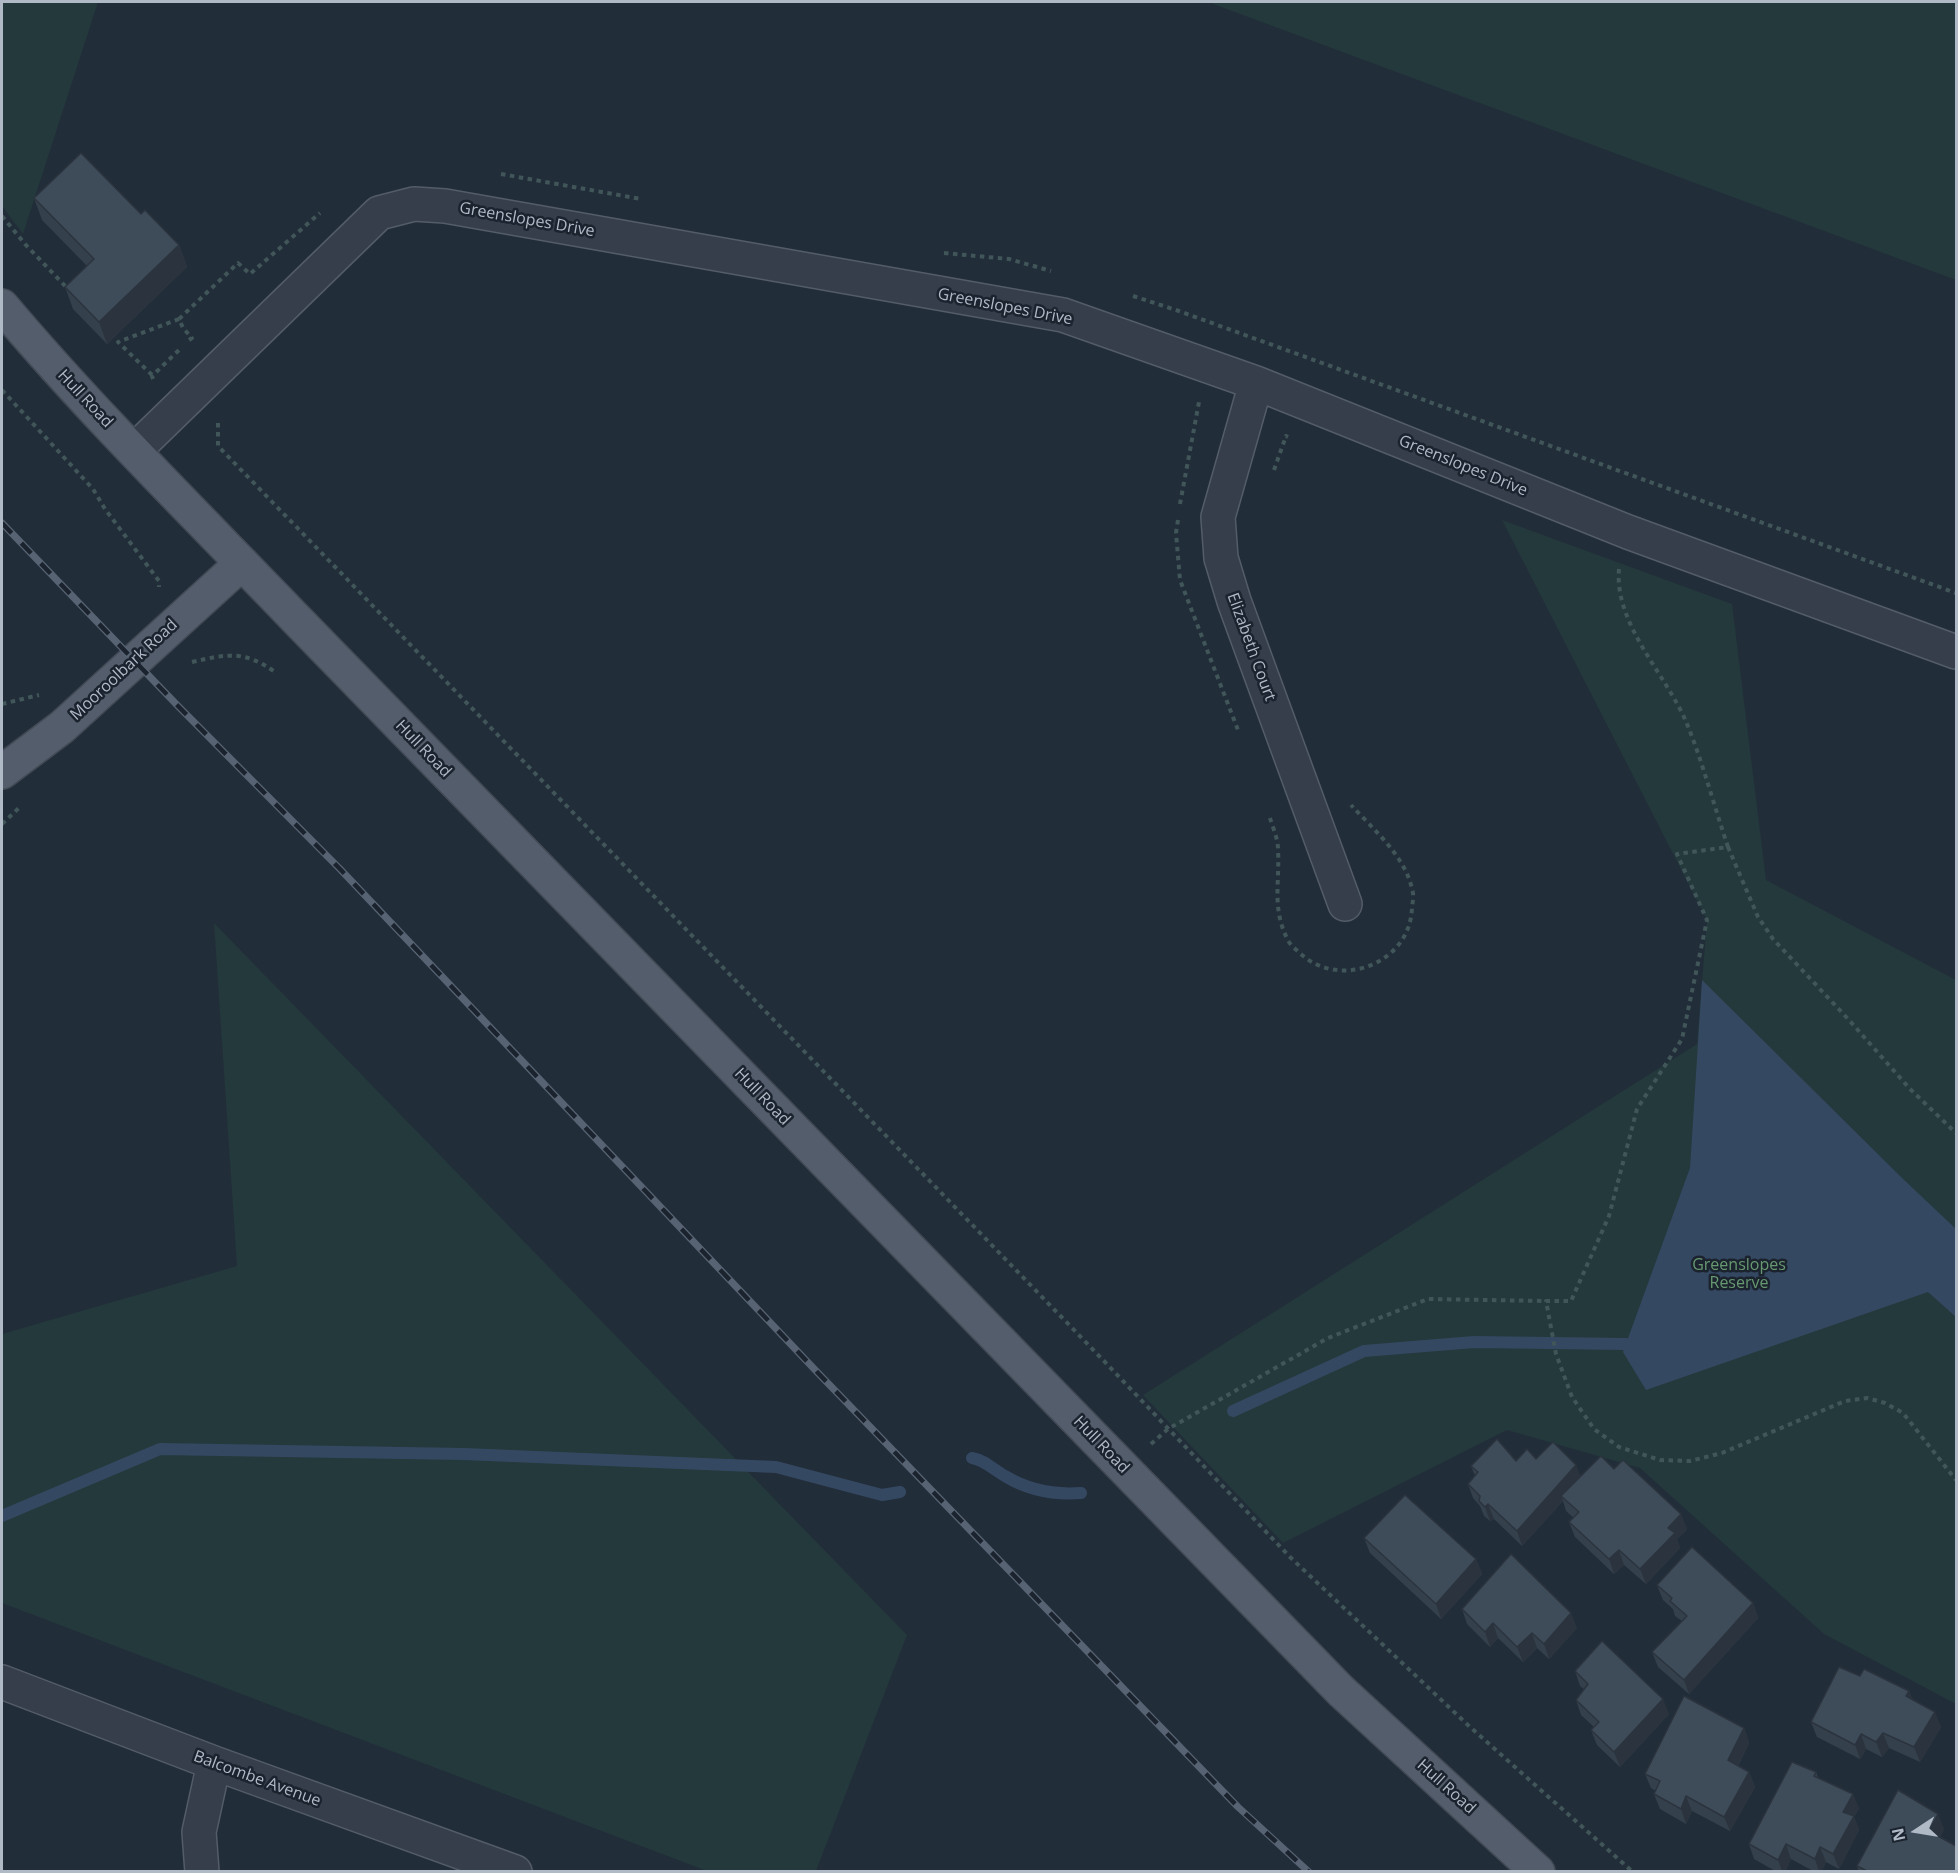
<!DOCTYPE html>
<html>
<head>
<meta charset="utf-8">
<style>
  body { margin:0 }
  #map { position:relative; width:1958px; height:1873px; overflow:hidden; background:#222d3a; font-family:"Open Sans",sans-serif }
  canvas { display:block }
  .frame { position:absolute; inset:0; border:3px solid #b0b9c6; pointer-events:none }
  .north { position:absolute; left:1886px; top:1801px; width:60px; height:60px; -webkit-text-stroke:4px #1b232f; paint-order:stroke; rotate:258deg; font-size:16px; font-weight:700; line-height:24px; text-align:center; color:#b0b9c6 }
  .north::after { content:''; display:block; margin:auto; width:21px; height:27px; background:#b0b9c6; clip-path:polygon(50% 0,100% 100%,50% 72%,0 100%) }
</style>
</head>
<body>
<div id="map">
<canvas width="1958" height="1873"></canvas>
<div class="frame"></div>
<div class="north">N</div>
</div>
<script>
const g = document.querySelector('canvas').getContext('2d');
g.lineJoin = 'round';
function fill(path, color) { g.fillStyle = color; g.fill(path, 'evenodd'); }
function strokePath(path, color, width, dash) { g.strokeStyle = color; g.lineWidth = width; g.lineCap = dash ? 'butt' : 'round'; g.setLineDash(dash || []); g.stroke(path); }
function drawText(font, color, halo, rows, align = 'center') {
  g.font = font + ' "Open Sans",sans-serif'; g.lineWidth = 5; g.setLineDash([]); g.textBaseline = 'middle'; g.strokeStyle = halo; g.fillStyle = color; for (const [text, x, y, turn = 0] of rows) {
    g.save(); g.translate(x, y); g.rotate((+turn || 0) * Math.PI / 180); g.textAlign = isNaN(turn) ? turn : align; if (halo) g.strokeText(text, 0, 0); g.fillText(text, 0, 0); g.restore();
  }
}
fill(new Path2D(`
  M2 2H98L23 234 2 206Z
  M1208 2H1956V280Z
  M1502 520 1732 604 1766 880 1956 980V1704L1824 1634 1640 1468 1507 1430 1283 1543 1143 1395 1697 1044 1707 920Z
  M214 923 907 1635 816 1871H707L2 1603V1334L237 1266Z`), '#24393b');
fill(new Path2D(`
  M1702 980 1902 1178 1956 1229V1317L1928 1292 1646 1390 1623 1352 1690 1168Z`), '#354862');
strokePath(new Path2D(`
  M1233 1411 1364 1351 1474 1342 1626 1344
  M972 1458C985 1460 994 1470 1005 1476 1028 1490 1055 1495 1081 1493
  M2 1516 160 1449 464 1454 776 1467 882 1495 900 1492`), '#354862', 12);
const minor = new Path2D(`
  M1256 383 1218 517 1221 558 1234 601 1345 904
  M134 451 379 213 414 204 445 206 1063 315 1256 383 1628 532 1956 652
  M2 1682 214 1763 515 1872
  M202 1872 199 1832 214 1763`);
const major = new Path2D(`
  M2 306C95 416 199 518 299 622L1341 1691 1538 1872
  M2 772 62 727 242 563`);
strokePath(minor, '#535c68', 36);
strokePath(major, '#424a56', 36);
strokePath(new Path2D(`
  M501 174 641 199
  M2 216 25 244 68 289
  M944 253 1009 259 1051 271
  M1133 296 1176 310 1956 593
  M189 340 192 338 183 328 179 319 238 263 250 274 320 213
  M152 375 118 342 179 319
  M153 379 152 376 181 348
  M2 390 93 489 105 509 159 581V587
  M218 423V446L1105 1362 1290 1557 1470 1727 1633 1872
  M1274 470 1286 436 1288 437
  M1180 504 1199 402
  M1178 520 1176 533 1180 580 1238 730
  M1619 569C1614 625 1667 675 1687 724 1703 763 1714 806 1728 847L1677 854 1707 920 1682 1039 1637 1109 1609 1216 1571 1301H1546L1556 1354 1572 1397 1594 1429 1619 1447 1660 1460 1690 1461 1722 1453 1845 1401 1867 1398 1885 1403 1903 1413 1956 1480
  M192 662C227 654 244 650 275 672
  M2 704 39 695
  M1270 818C1273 828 1278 839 1278 849 1280 883 1271 910 1289 942 1292 947 1298 951 1302 955 1343 990 1411 962 1412 907 1413 901 1414 894 1412 889 1405 856 1373 829 1351 805
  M2 824 20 807
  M1728 847 1758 917 1773 939 1849 1020 1910 1089 1956 1133
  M1151 1444 1168 1429 1328 1338 1428 1299 1546 1301`), '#415658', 4, [4.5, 4.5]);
strokePath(minor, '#353e4a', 33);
strokePath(major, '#535d6b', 33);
const rail = new Path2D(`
  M2 523 177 705 340 869 819 1374 1238 1807 1309 1872`);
strokePath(rail, '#576372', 7);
strokePath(rail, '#1b232f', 4.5, [14]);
fill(new Path2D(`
  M34 198 141 214 179 245 187 267 107 344 73 309 65 287 87 266 42 220Z
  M1536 1459 1580 1477 1614 1469 1687 1529 1677 1539 1680 1548 1646 1584 1624 1565 1614 1574 1575 1537 1569 1522 1574 1518 1566 1511 1563 1501 1522 1546 1494 1519 1490 1521 1484 1516 1480 1506 1473 1498 1468 1484 1475 1476 1471 1466Z
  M1364 1538 1476 1559 1482 1574 1441 1619 1370 1553Z
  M1657 1585 1753 1603 1758 1618 1689 1694 1658 1667 1652 1652 1682 1621 1675 1616 1673 1609 1663 1600Z
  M1462 1609 1577 1628 1549 1659 1537 1648 1523 1662 1498 1638 1490 1647 1467 1624Z
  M1575 1671 1669 1714 1620 1767 1597 1745 1591 1730 1594 1727 1581 1715 1576 1700 1584 1689 1580 1686Z
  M1909 1691 1912 1699 1941 1727 1920 1762 1889 1748 1882 1757 1866 1749 1860 1759 1817 1737 1811 1722Z
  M1744 1728 1749 1743 1738 1766 1749 1772 1755 1787 1730 1831 1692 1811 1686 1824 1660 1809 1654 1794 1656 1791 1651 1788 1645 1774Z
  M1816 1772 1818 1777 1859 1808 1854 1817 1859 1830 1839 1869 1826 1862 1821 1872H1815L1791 1859 1785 1872H1777L1754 1859 1749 1844Z
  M1944 1829 1940 1837 1956 1872H1859L1857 1866Z`), '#35404d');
fill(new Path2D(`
  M179 245 187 267 107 344 99 322Z
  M1576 1465 1582 1480 1561 1496 1563 1501 1522 1546 1517 1531Z
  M1488 1504 1494 1519 1490 1521 1485 1507Z
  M1681 1514 1687 1529 1677 1539 1680 1548 1646 1584 1640 1569 1668 1528Z
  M1619 1550 1624 1565 1614 1574 1609 1559Z
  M1476 1559 1482 1574 1441 1619 1436 1604Z
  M1753 1603 1758 1618 1689 1694 1684 1680Z
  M1571 1613 1577 1628 1549 1659 1544 1644Z
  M1493 1623 1498 1638 1490 1647 1485 1632Z
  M1532 1633 1537 1648 1523 1662 1517 1647Z
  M1909 1691 1914 1706 1906 1696Z
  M1663 1699 1669 1714 1620 1767 1614 1752Z
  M1935 1712 1941 1727 1920 1762 1914 1747Z
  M1744 1728 1749 1743 1733 1775 1728 1760Z
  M1883 1733 1889 1748 1882 1757 1876 1742Z
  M1861 1734 1866 1749 1860 1759 1855 1745Z
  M1749 1772 1755 1787 1730 1831 1724 1817Z
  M1853 1794 1859 1808 1854 1817 1859 1830 1839 1869 1833 1854 1843 1812Z
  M1686 1796 1692 1811 1686 1824 1681 1809Z
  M1938 1814 1944 1829 1935 1846 1929 1831Z
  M1786 1844 1791 1859 1785 1872H1782L1778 1860Z
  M1820 1847 1826 1862 1821 1872H1819L1815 1859Z`), '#2b343e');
const building = new Path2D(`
  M81 153 141 214 145 210 179 245 99 322 65 287 94 259 34 198Z
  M1497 1439 1516 1461 1527 1449 1536 1459 1553 1442 1576 1465 1517 1531 1488 1504 1485 1507 1479 1501 1480 1496 1468 1484 1478 1472 1471 1466Z
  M1601 1456 1614 1469 1623 1460 1681 1514 1668 1528 1675 1533 1640 1569 1619 1550 1609 1559 1569 1522 1579 1512 1561 1496Z
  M1405 1495 1476 1559 1436 1604 1364 1538Z
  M1692 1547 1753 1603 1684 1680 1652 1652 1687 1616 1670 1601 1672 1598 1657 1585Z
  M1511 1554 1571 1613 1544 1644 1532 1633 1517 1647 1493 1623 1485 1632 1462 1609Z
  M1602 1641 1663 1699 1614 1752 1591 1730 1599 1722 1576 1700 1588 1684 1575 1671Z
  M1839 1667 1860 1676 1864 1669 1909 1691 1906 1696 1935 1712 1914 1747 1883 1733 1876 1742 1861 1734 1855 1745 1811 1722Z
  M1684 1696 1744 1728 1728 1760 1749 1772 1724 1817 1686 1796 1681 1809 1654 1794 1660 1781 1645 1774Z
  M1792 1762 1816 1772 1814 1776 1853 1794 1843 1812 1854 1816 1833 1854 1820 1847 1815 1859 1786 1844 1778 1860 1749 1844Z
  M1898 1790 1938 1814 1929 1831 1956 1846V1872H1869L1857 1866Z`);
fill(building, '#3e4b59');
strokePath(building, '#2b343e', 1.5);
drawText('16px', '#b0b9c6', '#1b232f', [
  ["Greenslopes Drive",527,220,10],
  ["Greenslopes Drive",1005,307,11],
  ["Hull Road",85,399,47],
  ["Greenslopes Drive",1463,466,22],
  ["Elizabeth Court",1251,647,70],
  ["Mooroolbark Road",124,670,-43],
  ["Hull Road",423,749,46],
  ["Hull Road",762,1097,46],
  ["Hull Road",1101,1445,46],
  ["Balcombe Avenue",257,1779,20],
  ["Hull Road",1446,1787,42]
]);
drawText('16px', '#679871', '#1b232f', [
  ["Greenslopes",1739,1265],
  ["Reserve",1739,1283]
]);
</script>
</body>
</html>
